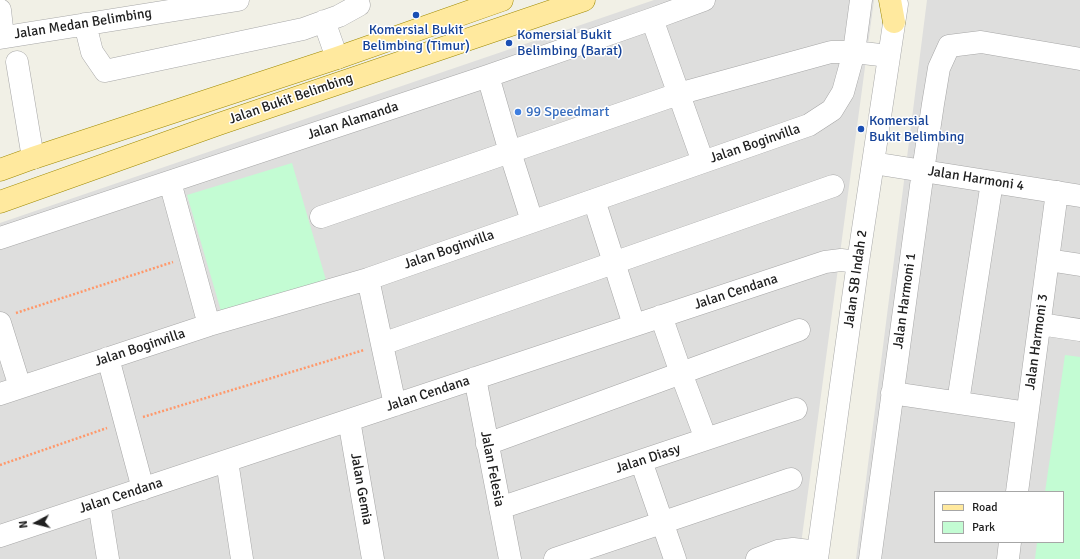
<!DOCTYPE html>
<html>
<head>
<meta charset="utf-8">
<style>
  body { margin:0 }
  #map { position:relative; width:1080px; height:559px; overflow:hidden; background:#f1f0e6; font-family:Signika,sans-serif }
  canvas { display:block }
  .legend { position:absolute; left:934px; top:491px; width:130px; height:52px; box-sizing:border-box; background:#fff; border:1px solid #a6a6a6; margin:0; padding:5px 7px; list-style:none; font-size:12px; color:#202020 }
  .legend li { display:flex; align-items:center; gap:8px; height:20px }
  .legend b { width:20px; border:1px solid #a6a6a6 }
  .north { position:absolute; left:16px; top:503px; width:40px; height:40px; -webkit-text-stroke:3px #fff; paint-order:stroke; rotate:263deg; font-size:11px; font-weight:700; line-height:16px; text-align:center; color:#202020 }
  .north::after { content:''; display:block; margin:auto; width:14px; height:18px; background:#202020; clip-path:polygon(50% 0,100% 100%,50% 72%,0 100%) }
</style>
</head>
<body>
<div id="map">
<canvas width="1080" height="559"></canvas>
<ul class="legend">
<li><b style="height:5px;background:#ffe99e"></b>Road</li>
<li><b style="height:11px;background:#c3fcd3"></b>Park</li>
</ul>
<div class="north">N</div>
</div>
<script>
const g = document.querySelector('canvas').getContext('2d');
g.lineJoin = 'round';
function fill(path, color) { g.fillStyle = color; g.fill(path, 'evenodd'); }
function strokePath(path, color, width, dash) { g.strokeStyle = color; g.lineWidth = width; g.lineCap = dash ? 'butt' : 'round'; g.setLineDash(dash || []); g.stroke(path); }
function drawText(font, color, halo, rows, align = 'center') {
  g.font = font + ' Signika,sans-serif'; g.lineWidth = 3; g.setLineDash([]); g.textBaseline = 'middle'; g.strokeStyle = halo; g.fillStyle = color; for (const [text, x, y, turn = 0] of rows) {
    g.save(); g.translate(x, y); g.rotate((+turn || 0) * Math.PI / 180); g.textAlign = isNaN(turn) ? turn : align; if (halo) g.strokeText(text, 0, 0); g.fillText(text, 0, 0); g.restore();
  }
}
fill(new Path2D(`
  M654 0H874L799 559H0V223Z
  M927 0H1080V559H856ZM935 492H1063V542H935Z`), '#dededd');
fill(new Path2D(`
  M292 163 326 280 221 311 187 195Z
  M1065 355 1080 357V559H1035L1037 542H1063V492H1045Z`), '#c3fcd3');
const minor = new Path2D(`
  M0 10 3 37
  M652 19 703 162
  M324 21 337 58
  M85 24 92 52 105 71 303 29 339 16 359 5 357 0
  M0 38 238 0
  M17 62 33 158
  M488 76 510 152 532 221
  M873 163 1080 196
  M170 182 209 325
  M594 200 634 325
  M321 217 678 94 831 52H854L889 56
  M0 238 488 76 652 19 704 0
  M1048 260 1080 265
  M368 279 395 405
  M661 316 681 373 706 439
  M0 323 20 387
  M1040 324 1080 330
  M382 344 833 186
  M108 358 143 489
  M475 378 510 559
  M892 393 1027 413
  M0 394 209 325 368 279 809 125 832 110 843 92 854 52 861 0
  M958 402 992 182
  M349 420 373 559
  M487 444 799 330
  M227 461 242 559
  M641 461 675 559
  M1017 492 1057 192
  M99 503 108 559
  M500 508 796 409
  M0 536 825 262 841 260 858 262
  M555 559 791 479
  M757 559 778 551 793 549 818 552
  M817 559 858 262 897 4
  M870 559 923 171 933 104 939 68 949 46 981 42 1080 59
  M1008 559 1010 542`);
const major = new Path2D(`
  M890 0 894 22
  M0 170 33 158 337 58 502 0
  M0 202 219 124 584 0`);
strokePath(minor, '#a7a7a7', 23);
strokePath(major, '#9d8900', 23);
strokePath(new Path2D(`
  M16 313 173 262
  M143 417 364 350
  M0 465 107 428`), '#ff986a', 2.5, [2, 2]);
strokePath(minor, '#fff', 22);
strokePath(major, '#ffe99e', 22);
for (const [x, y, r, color] of [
  [416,15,4,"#1a4fb4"],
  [509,43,4,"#1a4fb4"],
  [518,112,4,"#3f7fe0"],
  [861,129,4,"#1a4fb4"]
]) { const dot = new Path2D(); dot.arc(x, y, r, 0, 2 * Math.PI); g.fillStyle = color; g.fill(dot); strokePath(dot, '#fff', 1.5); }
drawText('14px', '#202020', '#fff', [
  ["Jalan Medan Belimbing",83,24,-9],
  ["Jalan Bukit Belimbing",291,99,-19],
  ["Jalan Alamanda",353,121,-18],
  ["Jalan Boginvilla",755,144,-19],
  ["Jalan Harmoni 4",976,179,9],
  ["Jalan Boginvilla",449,250,-19],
  ["Jalan SB Indah 2",856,279,-82],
  ["Jalan Cendana",736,292,-18],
  ["Jalan Harmoni 1",905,301,-82],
  ["Jalan Harmoni 3",1037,342,-82],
  ["Jalan Boginvilla",140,348,-18],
  ["Jalan Cendana",428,394,-18],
  ["Jalan Diasy",648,459,-18],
  ["Jalan Felesia",492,469,79],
  ["Jalan Gemia",361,489,80],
  ["Jalan Cendana",121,496,-18]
]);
drawText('14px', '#164399', '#fff', [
  ["Komersial Bukit",416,30,"center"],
  ["Belimbing (Timur)",416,46,"center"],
  ["Komersial Bukit",517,35],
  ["Belimbing (Barat)",517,51],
  ["Komersial",869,121],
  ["Bukit Belimbing",869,137]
], 'left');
drawText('14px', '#366cbe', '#fff', [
  ["99 Speedmart",526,112]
], 'left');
</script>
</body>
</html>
